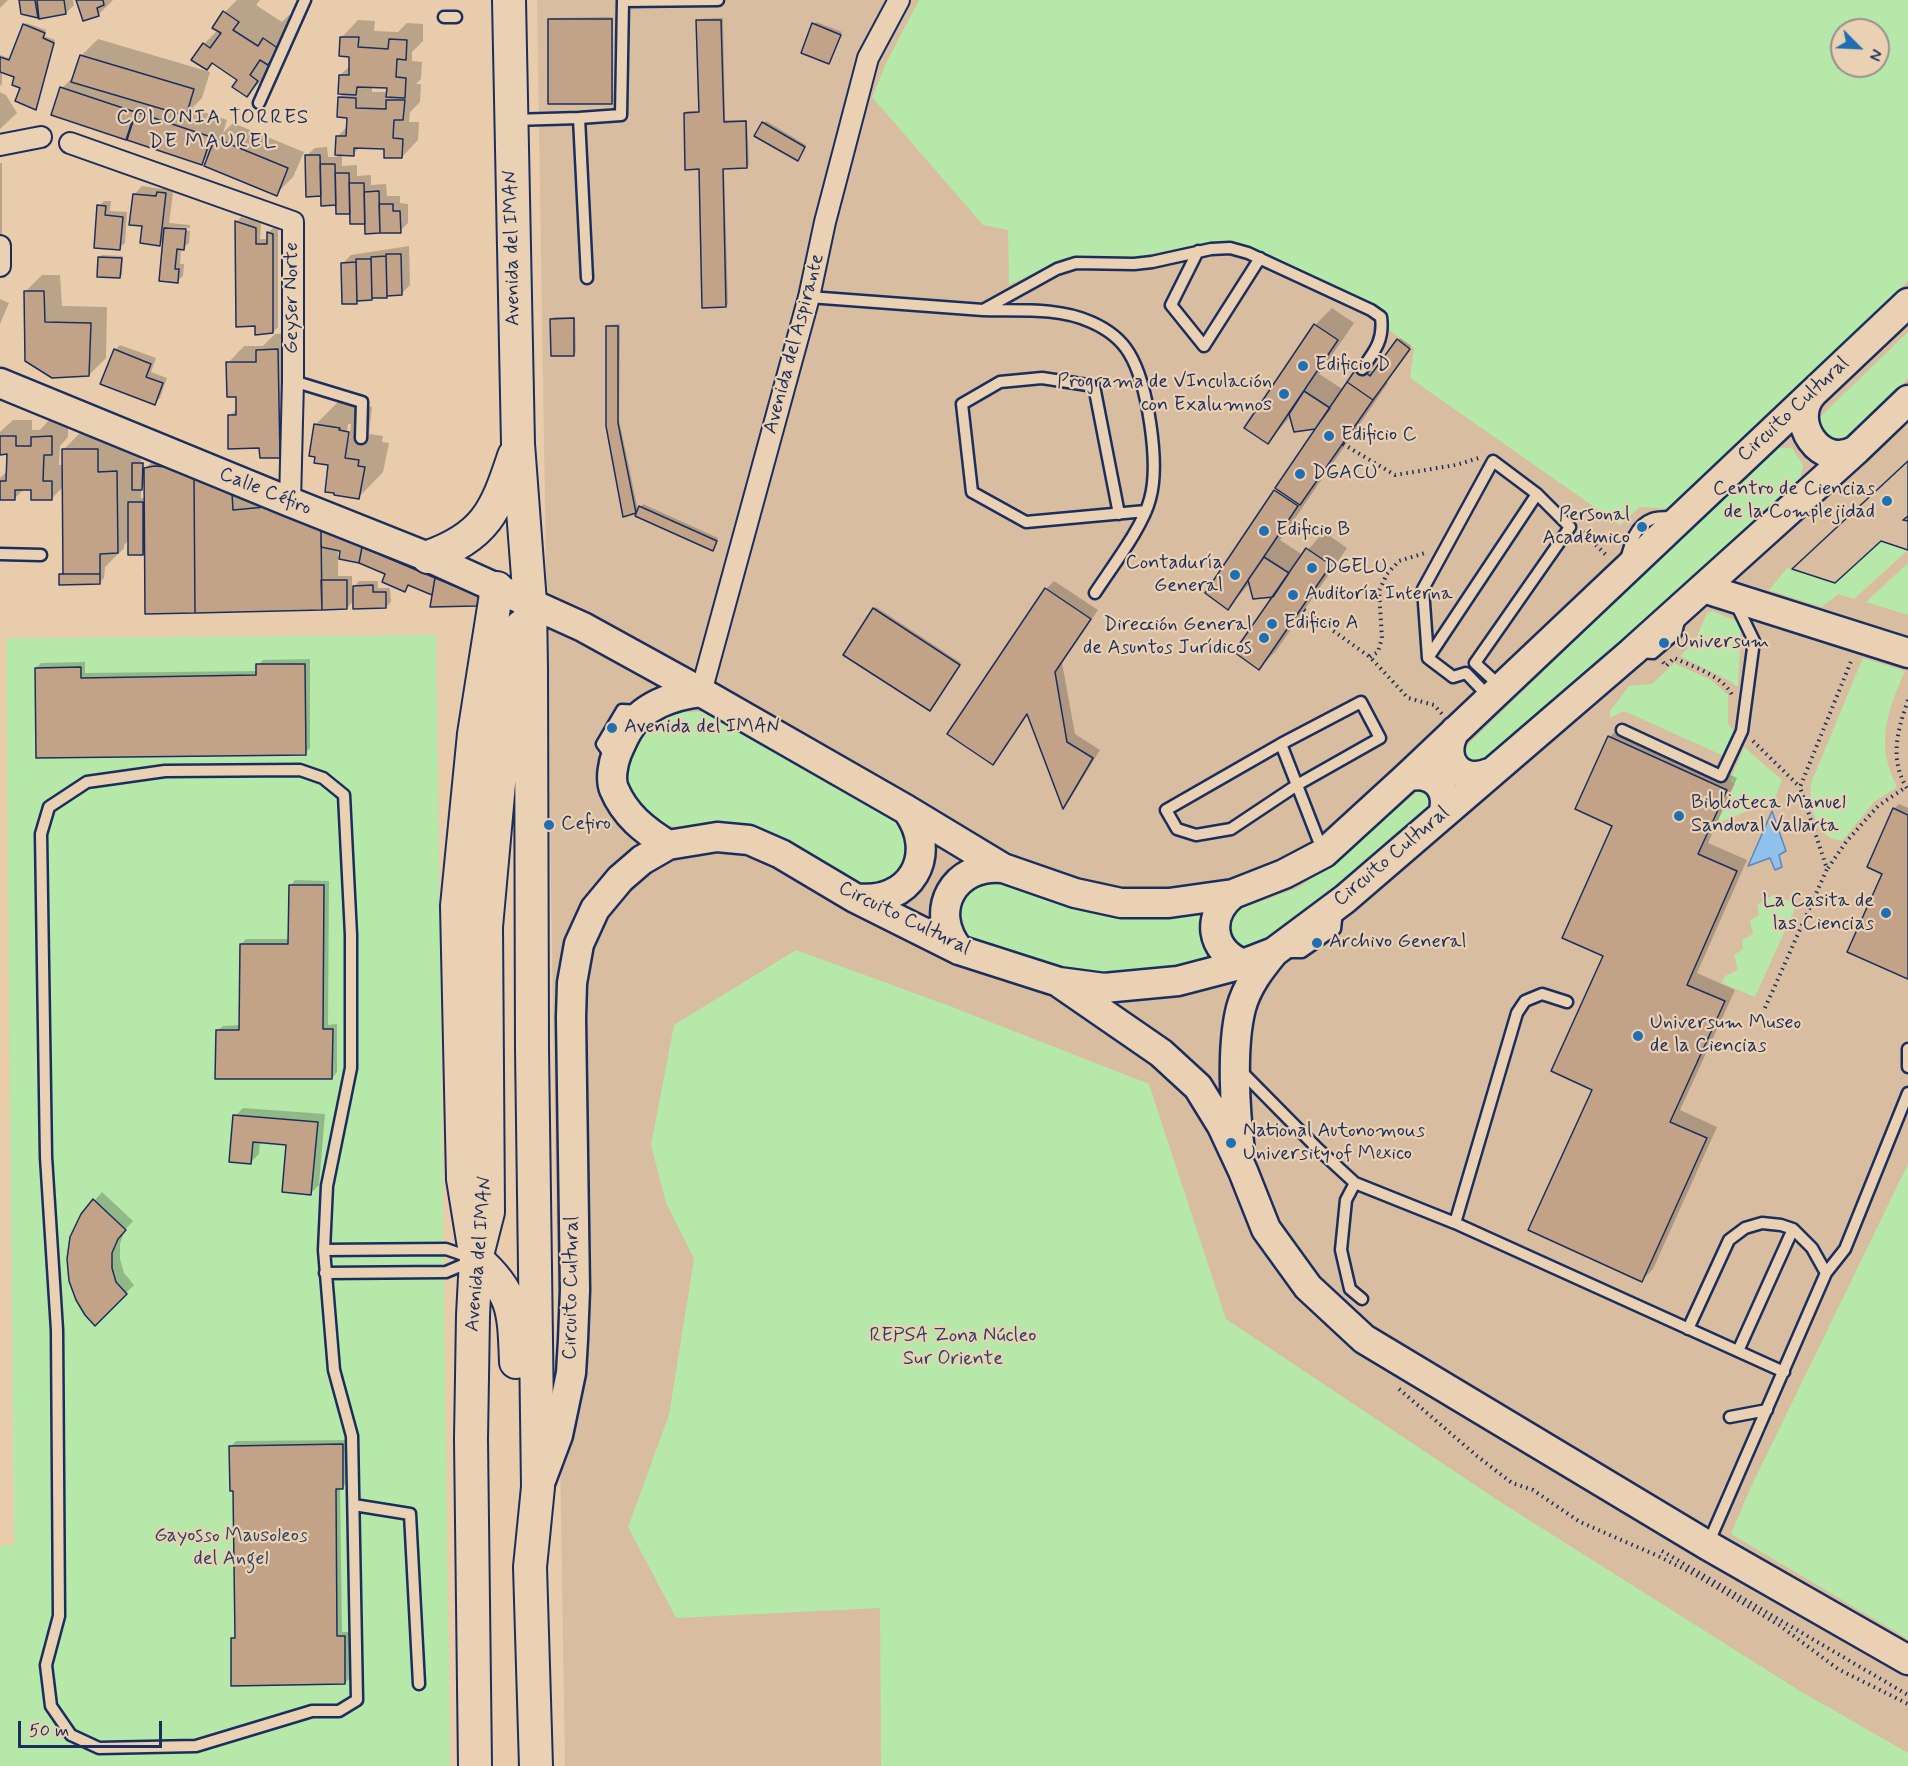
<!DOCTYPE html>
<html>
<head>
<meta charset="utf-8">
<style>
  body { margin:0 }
  #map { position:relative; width:1908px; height:1766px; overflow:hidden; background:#e8ccac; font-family:Mynerve,sans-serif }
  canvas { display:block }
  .north { position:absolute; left:1830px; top:18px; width:60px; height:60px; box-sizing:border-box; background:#ebd1b3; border:2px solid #989091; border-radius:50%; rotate:114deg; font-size:16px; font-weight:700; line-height:24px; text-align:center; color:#1b2f5e }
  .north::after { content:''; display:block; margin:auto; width:21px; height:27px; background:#1f6fb2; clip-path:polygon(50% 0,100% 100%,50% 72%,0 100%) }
  .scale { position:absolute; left:18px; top:1721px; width:144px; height:27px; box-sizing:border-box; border:3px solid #1b2f5e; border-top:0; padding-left:8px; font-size:18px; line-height:21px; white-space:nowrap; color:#1b2f5e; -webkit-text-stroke:4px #ebd1b3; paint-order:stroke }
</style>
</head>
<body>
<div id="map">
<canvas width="1908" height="1766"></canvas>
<div class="north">N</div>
<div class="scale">50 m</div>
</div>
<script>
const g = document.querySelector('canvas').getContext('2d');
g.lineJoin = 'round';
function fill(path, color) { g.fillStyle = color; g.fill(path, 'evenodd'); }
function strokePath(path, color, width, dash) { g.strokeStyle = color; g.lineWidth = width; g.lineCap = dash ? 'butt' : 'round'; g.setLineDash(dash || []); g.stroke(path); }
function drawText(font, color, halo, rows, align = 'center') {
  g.font = font + ' Mynerve,sans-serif'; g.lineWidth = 4.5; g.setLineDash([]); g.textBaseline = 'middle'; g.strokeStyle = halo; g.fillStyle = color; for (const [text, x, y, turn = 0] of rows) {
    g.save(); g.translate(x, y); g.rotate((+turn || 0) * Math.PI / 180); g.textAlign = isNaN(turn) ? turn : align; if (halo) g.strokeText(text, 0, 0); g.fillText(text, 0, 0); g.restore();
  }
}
fill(new Path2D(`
  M537 0H1908V1766H565ZM1842 30H1878V66H1842Z`), '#d9bda0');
fill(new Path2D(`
  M919 0H1908V281L1674 509 1640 507 1620 525 1410 378 1414 348 1390 331 1386 313 1249 247 1231 241 1211 242 1135 257 1074 258 1059 261 1009 285 1008 230 983 225 872 97 888 59ZM1842 30H1878V66H1842Z
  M1908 332V378L1847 442 1823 437 1820 417Z
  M1774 448H1792L1803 465 1798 489 1481 772 1456 756Z
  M1881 541 1908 550 1854 599 1838 594 1822 607 1769 590 1787 568 1835 583Z
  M1908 563V615L1866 602Z
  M1712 611 1739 622 1741 628 1738 687 1728 680 1680 656 1694 643 1707 613Z
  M436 635 450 1766H0V1546L14 1545 6 638Z
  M1863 658 1905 671C1887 712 1875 744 1897 787L1874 802 1843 840C1816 842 1808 803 1811 783Z
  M1674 663 1711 680 1728 695V723L1734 732 1724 756 1624 711 1610 718V711L1629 686 1652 684Z
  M716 711 896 815 915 849 897 878 874 892 825 870 752 827H685L648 824 622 777 645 722 666 713Z
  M1744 747 1782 780 1774 800 1716 824 1735 784 1730 781Z
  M1423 787 1439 797V812L1337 892 1244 956 1226 937 1225 919 1243 908 1300 887Z
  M989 877 1145 913 1200 916 1208 962 1149 975 1071 974 970 944 957 929 955 910 964 892Z
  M1773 895 1797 904 1755 997 1722 983 1725 976 1738 970 1734 955 1743 949 1742 940 1753 934 1750 921 1759 915 1757 905Z
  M796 950 947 1005 1149 1084 1226 1319 1502 1503 1800 1691 1908 1753V1766H881L880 1608 676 1618 628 1527 669 1415 694 1259 666 1203 651 1145 674 1025Z
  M1908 1164V1639L1731 1534 1751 1487Z`), '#b5e8a9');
const water = new Path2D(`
  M1772 811 1786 851 1779 855 1782 867 1775 870 1770 858 1748 866Z`);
fill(water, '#8ec1eb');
strokePath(water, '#6087b3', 1.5);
fill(new Path2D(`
  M0 0H8L0 8Z
  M20 0H73L74 5 66 13 40 14 38 16Z
  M78 0H113L98 15Z
  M237 0H260L256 5 282 22 289 15 302 24 271 71 247 95 239 79 204 44 218 30 225 12Z
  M613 17V100L611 102 549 20 552 18Z
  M723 18 725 120H747L749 165 746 167H724L728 304 726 306 700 168 685 113 687 111H700L698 21 700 19Z
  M358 20 375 21 374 31 398 32 407 23 423 24V41L412 52V61L422 62 421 79 416 84H421L420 102 410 112 409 122H419L418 140 402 157 386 147 361 146 353 154H342V166L357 165V176L371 175V185L386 184 387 196H400V203L408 204V223L400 231 366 222 322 195 306 156 315 148 327 147 328 157H337L338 136 348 126V116L339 98 344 93 340 75 351 65V55L342 37ZM372 86 389 87 388 92H372Z
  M816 22 842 32 829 63 814 24Z
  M26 23 46 30 44 36 55 40 36 109 16 76 2 71V84L0 86V55L12 59Z
  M98 39 210 72 202 98 192 108 227 120 223 133 233 123 304 152 293 177 276 194 210 154 201 163 53 114 62 88 76 74 81 56Z
  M0 92 6 95 17 113 0 129Z
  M766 121 806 145 799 157 764 123Z
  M0 163H2V240L0 265Z
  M166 185H174L169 223 190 225V228L169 227V230L190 231 189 243 183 248H181L180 264H184L183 276 177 281 164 240 160 244 143 224 134 195 142 186 162 189Z
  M104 201H111L110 211 127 212 125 243 119 248 99 206Z
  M241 217 261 223 260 239H268V233L273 228 278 229V327L273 332 237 222Z
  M409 246 410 285 401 294 360 299 356 302 343 263 351 255Z
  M102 255 123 256 122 275 120 277 100 258Z
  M42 275H60L62 306 107 307 106 358 89 375 52 376 26 291Z
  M0 299 9 303 0 324Z
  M1332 308 1354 323 1319 374 1344 390 1365 367 1374 373 1400 338 1411 346 1386 381 1388 383 1280 540 1303 555 1324 532 1347 548 1276 651 1259 668 1276 595 1251 582 1228 608 1207 593 1318 427 1295 430 1291 416 1268 442 1246 427 1315 325Z
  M554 317H575L576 352 574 354 552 319Z
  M620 324 619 420 638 510 625 515 607 327 609 325Z
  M294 333 296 439 279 456 261 447 229 416 238 408 237 395 228 363 244 346H263L275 334Z
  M120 345 156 358 151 372 167 378 160 398 154 403 115 350Z
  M340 400 372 407 369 434 383 436 382 442 389 443 383 472 359 497 330 463 316 456 315 425ZM348 424H351L349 440H346Z
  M13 420H32V430H40L49 420H68V437L60 446 59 465H63V450L88 425 140 447 141 462H144V470L162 451 485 592 475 605 433 594 410 584 405 590 387 573 338 549V576H352V589L359 581H378V588H390L391 602 386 607 354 600 347 608 146 549 142 553 130 539 124 545V548L105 567 104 578 99 583 60 574 65 570 64 486 52 498 33 489H24L15 498H0V478L8 470V453H0V432ZM146 484V498H141V489Z
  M643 504 718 538 715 547 713 549 637 515Z
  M1054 581 1098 610 1062 663 1075 734 1100 750 1070 799 1063 807 1028 713 1000 755 992 763 1046 589Z
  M876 607 961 663 932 707 874 609Z
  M310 659V748L305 753 36 668 41 663 85 662V673L258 671V665L263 660Z
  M1621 725 1737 778 1708 843 1747 860 1697 973 1735 990 1680 1110 1717 1127 1653 1269 1642 1280 1594 1089 1614 826 1577 809 1610 737Z
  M1899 804 1908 808V978L1884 873 1894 809Z
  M295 880 329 881 328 1025 337 1024V1072L332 1078 217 1031 223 1026 240 1025 241 944 246 939H290V886Z
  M243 1108 325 1114 319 1185 311 1193 288 1144 260 1141 259 1154 251 1162 235 1116Z
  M102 1192 133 1221 125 1230 120 1244V1259L124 1273 134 1285 95 1324 82 1215Z
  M347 1440 348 1483 340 1488 342 1632H350V1678L345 1683 233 1639 236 1636 235 1490 231 1446 236 1441Z`), '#0003');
const building = new Path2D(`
  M19 0H35L38 18 21 14Z
  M37 0H64L66 14 39 19Z
  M76 0H103L104 5 97 8 99 16 83 21Z
  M223 11 239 22 233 30 258 46 263 38 279 49 268 65 260 60 250 75 258 81 247 97 232 87 237 80 212 63 207 70 191 60 203 43 210 48 221 33 212 28Z
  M548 19H612V104H548Z
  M696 20H721L724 122 746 121 747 168 723 169 726 307 702 308 699 169 685 170 684 113 699 112Z
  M812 23 841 35 829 64 801 53Z
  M23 24 45 33 43 38 54 43 36 110 15 101 20 88 12 85 14 77 0 72V57L9 60Z
  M340 37H359L358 47 388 49 389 39 407 40 406 60 397 59 396 77 406 78 405 98 386 97 387 88 357 87 356 95 338 94 339 75H349V57L339 56Z
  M80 55 194 89 186 116 71 82Z
  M60 87 135 112 126 140 51 115Z
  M338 97 356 98V108L386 109V100H405L403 120H394L393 138 403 139 402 158H384V149L354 148V156L335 155 336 136H346L347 118 337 117Z
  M136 112 211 137 202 165 127 140Z
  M762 122 805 147 798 161 754 136Z
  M215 138 288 168 277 196 204 166Z
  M305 155H320L321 196 306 197Z
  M320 164H335L336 205 321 206Z
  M335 173H349L350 214H336Z
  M349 183H364L365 224H350Z
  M379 191 380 233 365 234 364 192Z
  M157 192 166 193 160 246 140 243 142 226 129 225 133 194 156 196Z
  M379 204H393V211H400L401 233H380Z
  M97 205 106 206 105 215 123 217 120 250 94 248Z
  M235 221 256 228V244H267V232L273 234V333L255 335V326L236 327Z
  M164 228 186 229 184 250 177 249 175 269H179L178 283 159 281Z
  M386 254H401L402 295 387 296Z
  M386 256 387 298H372L371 257Z
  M98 257 122 258 120 278 97 277Z
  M356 259H371L372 300 357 301Z
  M356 262 357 304H342L341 263Z
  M24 291H44L45 322 91 323 89 376 52 378 25 361Z
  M574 318V356H551L550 319Z
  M1314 324 1338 340 1268 444 1244 428Z
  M606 326H618V423L636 513 623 517 606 426Z
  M1397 339 1410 349 1373 400 1347 382 1358 366 1370 376Z
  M114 349 151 364 146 377 163 383 155 405 100 384Z
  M278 349 280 458H260L259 448 228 449V415H236V397H227L226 362H256V350Z
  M1347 382 1373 400 1300 505 1275 488Z
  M1304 391 1330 408 1315 429 1294 432 1289 414Z
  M314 424 340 428 339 430 349 432 345 458 359 460 358 466 365 467 359 499 334 495V493L325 492 328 465 314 463 315 457 309 456Z
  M0 436H16V446H31V437L52 436V455H44L43 481H52V500H31V490H15V500H0V481H6L7 454 0 455Z
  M62 449H98V472L117 471 118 553 100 554V574H63Z
  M1908 461V516L1903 520 1908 521V550L1881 541 1835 583 1792 569Z
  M1908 461V550L1881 541 1835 583 1792 569Z
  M132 463H143L142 490H132Z
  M154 466 168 467 194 478 195 613 145 614 144 468Z
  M194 478 232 493 233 510 265 507 321 530 322 610 195 613Z
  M1274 490 1298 506 1228 610 1205 593Z
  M128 502H143V555H128Z
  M639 506 717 541 713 551 635 516Z
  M321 530 362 547 359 563 339 559 340 551 321 547Z
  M362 547 435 578 432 595 408 585 405 592 382 582 385 574 359 563Z
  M1306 548 1331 565 1259 670 1234 652Z
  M1264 557 1289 573 1273 597 1253 599 1248 580Z
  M59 574H100V584L59 585Z
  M435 578 481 597 479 604 476 606 430 607Z
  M321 580H347V609L322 610Z
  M373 585V592H386V608L353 609V586Z
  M1045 588 1091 619 1055 672 1067 742 1093 758 1063 809 1027 714 993 765 947 734Z
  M873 608 960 665 930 711 843 655Z
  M256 664H305L306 755 36 758 35 668 81 667V678L256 675Z
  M1608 736 1727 790 1698 854 1737 871 1687 985 1725 1001 1670 1122 1707 1138 1642 1282 1528 1230 1592 1090 1551 1071 1603 956 1562 938 1612 826 1575 809Z
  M1893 808 1908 815V979L1847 952 1882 874 1867 867Z
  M289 885H324L323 1029H333L332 1079H215L216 1030H239L240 944H288Z
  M233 1115 318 1122 311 1195 282 1192 286 1145 253 1142 251 1164 229 1162Z
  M93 1199 126 1230 118 1239 112 1253V1268L116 1282 127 1294 95 1326 85 1315 76 1300 69 1281 67 1259 70 1237 81 1214Z
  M343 1444V1489H336L337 1636H345V1684L231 1686V1638H235L233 1491H230L229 1446Z`);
fill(building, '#c3a388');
strokePath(building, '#1b2f5e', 1.5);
const lane = new Path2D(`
  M444 17H456
  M259 103 305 0
  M579 118 621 115 623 1 718 0
  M513 120 579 118 587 278
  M1198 251 1171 305 1204 346 1260 258
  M809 297 983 310 1057 269 1076 263 1134 264 1152 262 1211 249 1230 248 1248 253 1371 310 1381 317C1384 340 1375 351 1362 369
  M983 310C1018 311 1058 307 1091 322 1107 329 1120 338 1129 353 1148 384 1160 464 1150 499 1143 527 1111 568 1095 593
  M293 381 362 402 361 438
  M1119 514 1094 386 1042 378 1000 382 962 404 972 492 1026 522 1146 511
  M0 554 41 555
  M1626 560C1630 545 1635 525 1652 519 1657 517 1666 517 1672 517
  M1638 652 1653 653 1676 633 1680 617
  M1428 658 1537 494
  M1489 697 1466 673 1453 677 1428 658 1423 589 1493 461 1537 494 1570 527 1475 663 1501 687
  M1361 702 1380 738 1297 785 1231 829 1196 835 1177 829 1166 810 1281 744Z
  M1622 730 1721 776 1742 731 1754 641 1735 602
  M1281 744 1323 852
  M612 758 602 744 622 710 640 711
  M300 770 323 778 344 795 351 935V1068L327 1186 324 1250 334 1370 352 1436 357 1700 339 1711H312L196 1746 99 1748 71 1735 51 1706 46 1665 59 1616 57 1330 46 1157 41 834 49 807 87 782 165 771Z
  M1283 952H1302L1335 929 1337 911
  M1908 1049V1067
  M1240 1070 1318 1149 1355 1183 1455 1223 1784 1372
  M1355 1183 1346 1200 1341 1250 1350 1289 1362 1299
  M1455 1223 1517 1013 1525 1001 1542 994 1567 1002
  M324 1250 446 1249 472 1258
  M325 1273 446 1272 472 1261
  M1688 1329 1729 1240 1745 1228 1762 1223 1781 1225 1793 1229 1812 1248 1826 1273
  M1738 1351 1793 1229
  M1730 1417 1767 1410
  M354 1505 410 1514 419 1684
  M1708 1544 1826 1273 1845 1249 1908 1093`);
const street = new Path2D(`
  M70 143 293 222V381L290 502
  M0 145 41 137
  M0 246V266
  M701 692 809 297 825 222 868 58 899 0`);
const secondary = new Path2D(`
  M0 383 290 502 428 557 583 627 701 692 907 810 1003 868 1075 893 1121 903H1169L1233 894 1284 874 1324 853 1407 777 1908 303
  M1813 393C1787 421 1821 471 1856 450
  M1703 588 1908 653
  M1455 731C1439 758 1459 785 1489 773
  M1407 777C1432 769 1451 789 1443 814
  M668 845C644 830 625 815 614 789 610 779 613 763 617 753 620 746 623 739 627 732 641 706 674 695 701 692
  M1233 894C1206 916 1210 950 1243 964
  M855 898C910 906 940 855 907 810
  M959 950C927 911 954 863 1003 868
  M1061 984 1161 1053 1198 1087 1222 1126 1243 1171 1266 1229 1308 1287 1364 1339 1707 1545 1908 1660
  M1240 1151C1235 1111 1231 1047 1241 1008 1247 986 1260 969 1274 952
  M540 1483 558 1435 571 1373 573 1340 575 1290 571 1018 572 983 579 944 595 909 620 879 642 860 668 845 717 837 749 840 781 854 855 898 959 950 1059 982 1104 988 1178 981 1243 964 1274 952 1345 899 1632 652 1856 450 1908 400`);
const primary = new Path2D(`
  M509 0 518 444 530 603 531 669 532 1049 538 1487 530 1567 536 1766
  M428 557C485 537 496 511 514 456
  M497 588 474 734 457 906 463 1179 476 1259C515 1293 514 1312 516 1362
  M475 1766 471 1439 473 1315 476 1259 488 1212 486 927 510 662 522 626`);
strokePath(lane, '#1b2f5e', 15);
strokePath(street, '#1b2f5e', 24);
strokePath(secondary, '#1b2f5e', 33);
strokePath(primary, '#1b2f5e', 36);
strokePath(new Path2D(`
  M1343 444 1395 475 1456 465 1479 458
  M1583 532 1607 556
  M1304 610 1370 657 1408 698 1434 705 1442 714
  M1370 657 1378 652 1382 638 1379 591 1387 574 1399 561 1428 552
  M1663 662 1666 666 1674 658C1693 667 1722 675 1732 695
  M1908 700C1897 732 1889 760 1908 790
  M1753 741 1800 787
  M1828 868 1846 842 1878 806 1906 787
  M1765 1008 1827 869 1800 787 1852 659
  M1399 1389 1477 1456 1512 1483 1533 1490 1580 1522 1658 1556 1696 1575 1779 1625 1838 1669 1908 1704
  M1662 1551 1908 1695`), '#1b2f5e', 4, [1.5, 4.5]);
strokePath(lane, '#ebd1b3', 10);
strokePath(street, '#ebd1b3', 20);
strokePath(secondary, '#ebd1b3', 28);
strokePath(primary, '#ebd1b3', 32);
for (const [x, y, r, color] of [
  [1303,366,6,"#1f6fb2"],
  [1284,394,6,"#1f6fb2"],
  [1329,436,6,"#1f6fb2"],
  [1300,474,6,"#1f6fb2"],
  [1887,501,6,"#1f6fb2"],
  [1642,527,6,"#1f6fb2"],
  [1264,531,6,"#1f6fb2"],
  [1312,568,6,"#1f6fb2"],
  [1235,575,6,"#1f6fb2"],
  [1293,595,6,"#1f6fb2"],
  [1272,624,6,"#1f6fb2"],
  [1264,638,6,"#1f6fb2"],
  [1664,643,6,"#1f6fb2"],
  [612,728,6,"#1f6fb2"],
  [1679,816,6,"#1f6fb2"],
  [549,825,6,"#1f6fb2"],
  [1886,913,6,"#1f6fb2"],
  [1317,943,6,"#1f6fb2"],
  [1638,1036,6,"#1f6fb2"],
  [1231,1143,6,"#1f6fb2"]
]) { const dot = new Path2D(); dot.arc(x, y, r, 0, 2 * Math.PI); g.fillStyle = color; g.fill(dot); strokePath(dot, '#ebd1b3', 2); }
drawText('20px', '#1b2f5e', '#ebd1b3', [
  ["Avenida del IMAN",513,248,-91],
  ["Geyser Norte",293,298,-90],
  ["Avenida del Aspirante",795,344,-75],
  ["Circuito Cultural",1794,410,-43],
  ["Calle Céfiro",265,492,22],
  ["Circuito Cultural",1392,857,-40],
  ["Circuito Cultural",904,919,26],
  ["Avenida del IMAN",480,1254,-85],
  ["Circuito Cultural",572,1288,-89]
]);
drawText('20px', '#1b2f5e', '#ebd1b3', [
  ["Edificio D",1315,366],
  ["Programa de VInculación",1272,383,"right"],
  ["con Exalumnos",1272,406,"right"],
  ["Edificio C",1341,436],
  ["DGACU",1312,474],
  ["Centro de Ciencias",1875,490,"right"],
  ["de la Complejidad",1875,513,"right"],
  ["Personal",1630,516,"right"],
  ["Académico",1630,539,"right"],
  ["Edificio B",1276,531],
  ["Contaduría",1223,564,"right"],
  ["General",1223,587,"right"],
  ["DGELU",1324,568],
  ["Auditoría Interna",1305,595],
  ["Edificio A",1284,624],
  ["Dirección General",1252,626,"right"],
  ["de Asuntos Jurídicos",1252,649,"right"],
  ["Universum",1676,643],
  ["Avenida del IMAN",624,728],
  ["Biblioteca Manuel",1691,804],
  ["Sandoval Vallarta",1691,827],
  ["Cefiro",561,825],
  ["La Casita de",1874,902,"right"],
  ["las Ciencias",1874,925,"right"],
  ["Archivo General",1329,943],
  ["Universum Museo",1650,1024],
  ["de la Ciencias",1650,1047],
  ["National Autonomous",1243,1132],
  ["University of Mexico",1243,1155]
], 'left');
drawText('20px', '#2a4266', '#ebd1b3', [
  ["REPSA Zona Núcleo",953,1337],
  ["Sur Oriente",953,1360],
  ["Gayosso Mausoleos",231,1537],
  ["del Angel",231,1560]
]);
g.letterSpacing = '1.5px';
drawText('21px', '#1b2f5e', '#ebd1b3', [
  ["COLONIA TORRES",213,119],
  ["DE MAUREL",213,143]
]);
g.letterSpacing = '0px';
</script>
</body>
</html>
